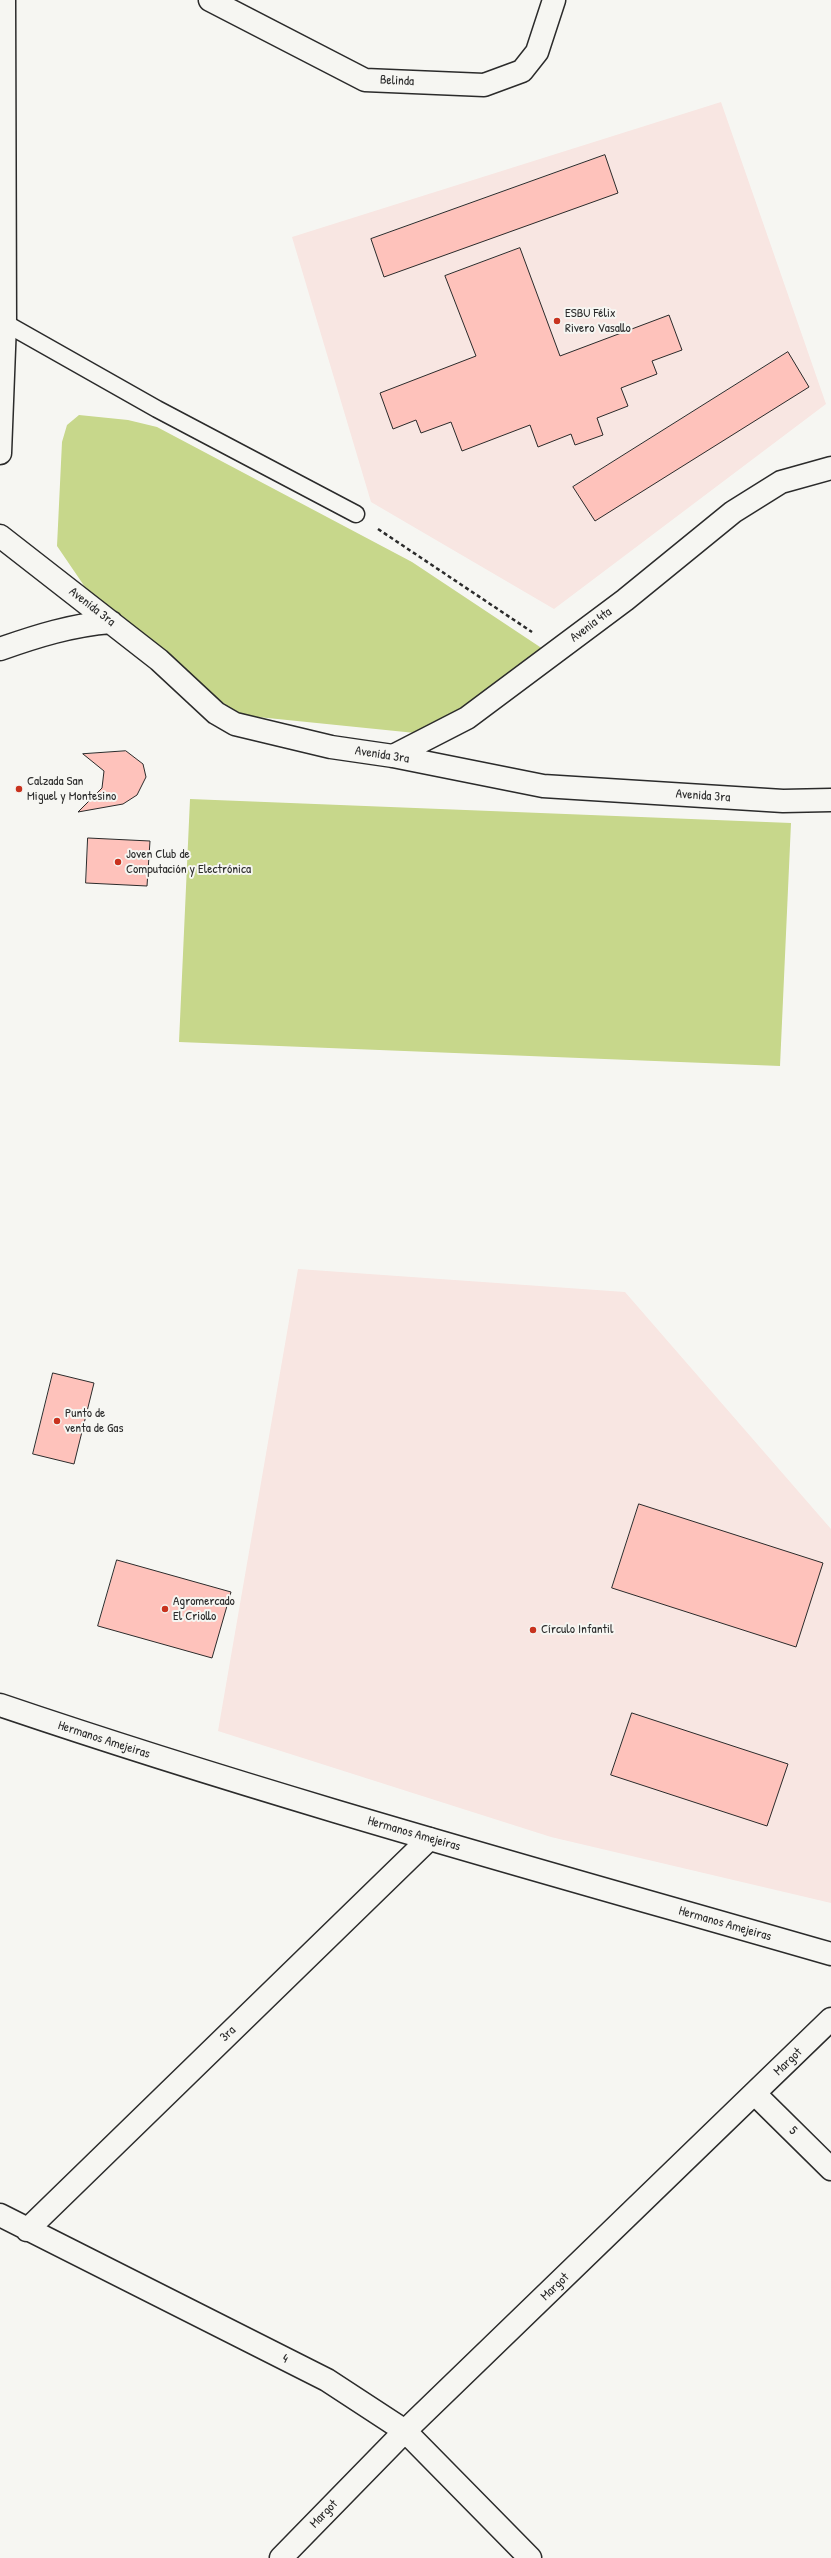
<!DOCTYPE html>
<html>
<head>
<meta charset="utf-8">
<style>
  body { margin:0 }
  canvas { display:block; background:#f6f6f2 }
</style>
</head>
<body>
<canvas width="831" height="2558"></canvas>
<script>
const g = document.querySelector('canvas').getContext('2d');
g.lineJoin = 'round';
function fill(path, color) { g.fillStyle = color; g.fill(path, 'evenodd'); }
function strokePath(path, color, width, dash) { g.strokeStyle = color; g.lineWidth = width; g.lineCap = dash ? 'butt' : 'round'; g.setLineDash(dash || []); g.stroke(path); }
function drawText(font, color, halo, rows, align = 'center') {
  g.font = font + ' "Patrick Hand",sans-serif'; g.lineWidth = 4; g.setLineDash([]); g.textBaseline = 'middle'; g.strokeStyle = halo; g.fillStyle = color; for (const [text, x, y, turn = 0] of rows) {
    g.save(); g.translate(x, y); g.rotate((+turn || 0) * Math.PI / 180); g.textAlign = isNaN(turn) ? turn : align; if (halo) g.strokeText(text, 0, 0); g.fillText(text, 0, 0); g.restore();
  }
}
fill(new Path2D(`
  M721 102 826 404 554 609 371 502 292 237Z
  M298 1269 625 1292 831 1529V1903L551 1837 218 1731Z`), '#f8e6e2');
fill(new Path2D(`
  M79 415 128 420 157 427 412 562 543 649 472 717 425 734 238 715 87 590 57 546 62 442 67 425Z
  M190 799 791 823 780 1066 179 1042Z`), '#c7d78b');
const building = new Path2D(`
  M605 155 618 193 384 277 371 239Z
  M520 248 560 356 669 315 682 350 652 361 657 374 621 388 628 406 597 418 603 435 575 445 571 434 538 447 530 425 462 451 451 422 421 433 416 420 393 429 380 393 476 356 445 276Z
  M788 352 809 387 595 521 573 487Z
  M126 751 143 764 146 777 137 795 123 804 78 812 102 788 104 771 83 754Z
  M88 838 150 841 147 886 86 883Z
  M53 1373 94 1383 74 1464 33 1454Z
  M639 1504 823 1563 796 1647 612 1588Z
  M117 1560 231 1592 212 1658 98 1626Z
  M632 1713 788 1764 767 1826 611 1775Z`);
fill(building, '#fec2bb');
strokePath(building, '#2b2b2b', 1);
const lane = new Path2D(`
  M5 323 157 409 356 514`);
const street = new Path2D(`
  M210 0 365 80 484 85 522 71 537 52 554 0
  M0 536 159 660 216 713 235 724 331 747 393 756 543 786 783 801 831 800
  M0 649C37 636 72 625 111 622
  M393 756 467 718 625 600 733 512 781 482 831 468
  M755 2094 831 2169
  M0 2215 327 2380 405 2431 530 2558
  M27 2230 429 1839
  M281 2558 405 2431 831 2019`);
const secondary = new Path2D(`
  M0 453 5 323 4 0
  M0 1705C274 1798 553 1874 831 1954`);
strokePath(lane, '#2b2b2b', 19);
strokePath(street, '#2b2b2b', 25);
strokePath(secondary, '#2b2b2b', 25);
strokePath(new Path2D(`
  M378 529 532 632`), '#2b2b2b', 2.5, [4, 3]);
strokePath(lane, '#f6f6f2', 16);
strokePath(street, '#f6f6f2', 22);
strokePath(secondary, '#f6f6f2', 22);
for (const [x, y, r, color] of [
  [557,321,4,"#c8321e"],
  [19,789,4,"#c8321e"],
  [118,862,4,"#c8321e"],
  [57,1421,4,"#c8321e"],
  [165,1609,4,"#c8321e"],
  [533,1630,4,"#c8321e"]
]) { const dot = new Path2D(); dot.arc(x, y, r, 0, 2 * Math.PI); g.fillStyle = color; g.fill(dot); strokePath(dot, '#f6f6f2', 1.5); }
drawText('13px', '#2b2b2b', '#f6f6f2', [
  ["Belinda",397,81,3],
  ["Avenida 3ra",92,607,38],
  ["Avenia 4ta",591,625,-37],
  ["Avenida 3ra",382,755,9],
  ["Avenida 3ra",703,796,4],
  ["Hermanos Amejeiras",104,1740,18],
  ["Hermanos Amejeiras",414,1834,16],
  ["Hermanos Amejeiras",725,1924,16],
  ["3ra",228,2034,-44],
  ["Margot",788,2062,-44],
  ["5",793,2131,44],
  ["Margot",555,2287,-44],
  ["4",285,2359,27],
  ["Margot",324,2514,-46]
]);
drawText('13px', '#2b2b2b', '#f6f6f2', [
  ["ESBU Félix",565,314],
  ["Rivero Vasallo",565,329],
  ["Calzada San",27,782],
  ["Miguel y Montesino",27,797],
  ["Joven Club de",126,855],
  ["Computación y Electrónica",126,870],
  ["Punto de",65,1414],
  ["venta de Gas",65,1429],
  ["Agromercado",173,1602],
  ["El Criollo",173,1617],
  ["Círculo Infantil",541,1630]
], 'left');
</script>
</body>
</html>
